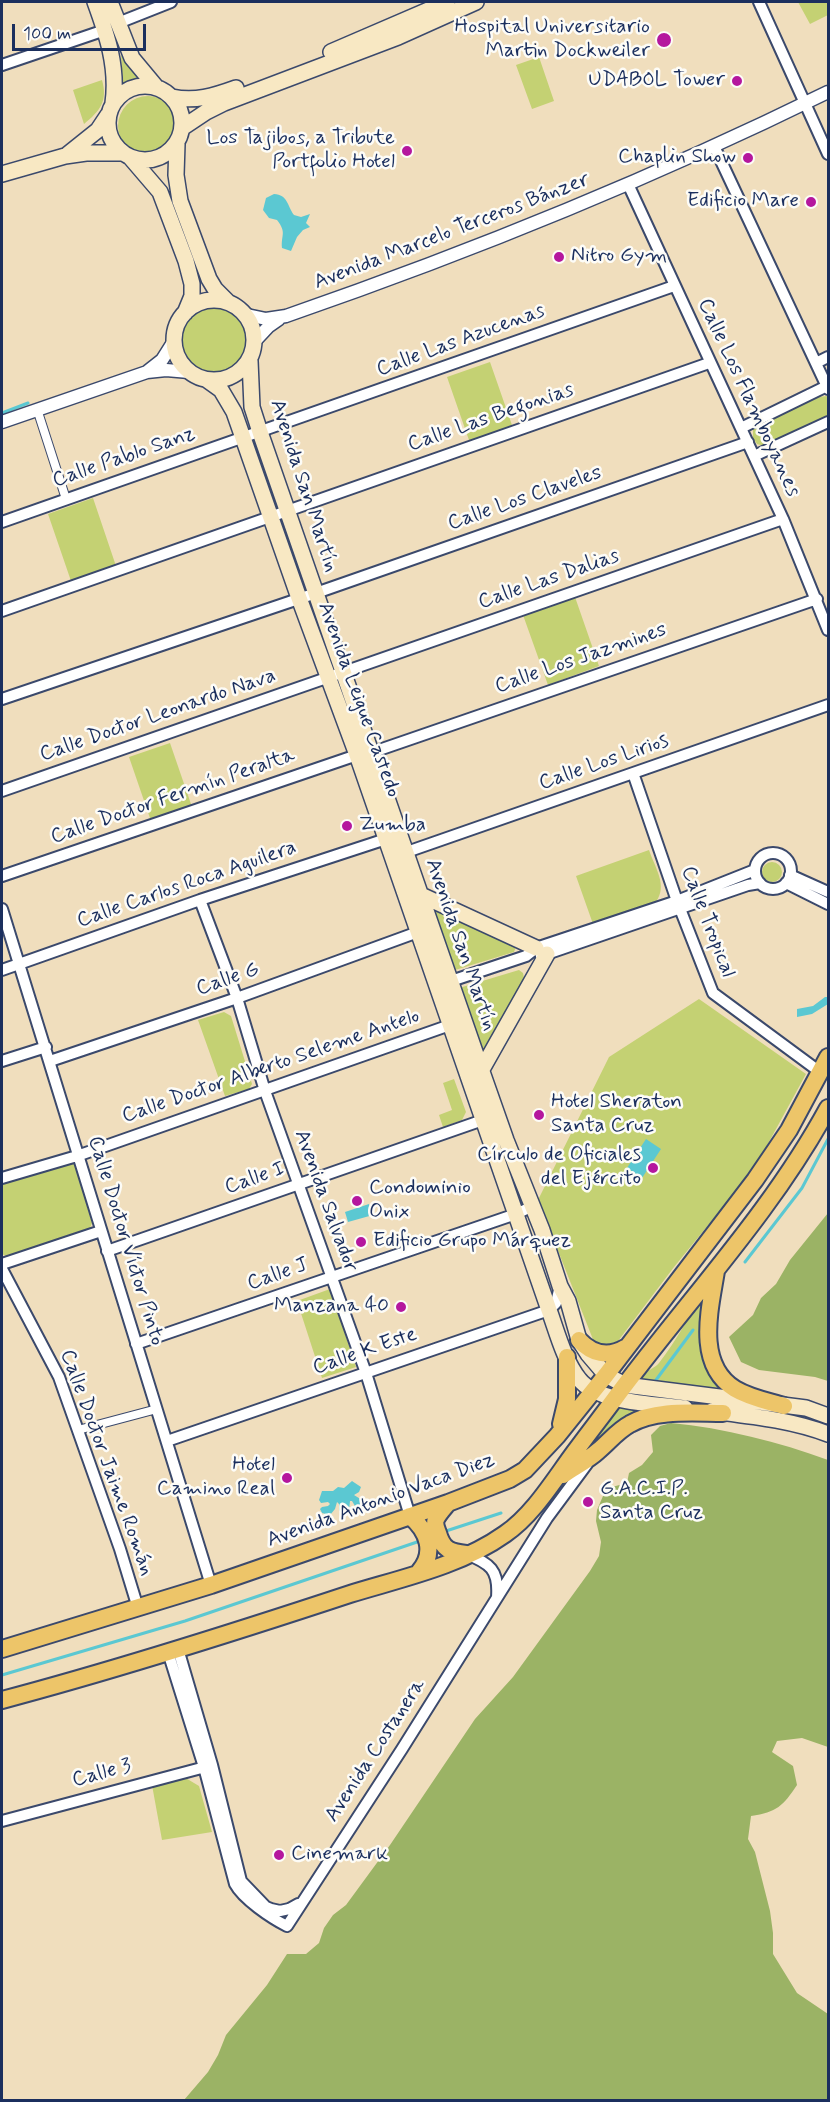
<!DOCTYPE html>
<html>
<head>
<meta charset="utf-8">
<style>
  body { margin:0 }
  #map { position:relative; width:830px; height:2102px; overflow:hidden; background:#f0debd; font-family:Mynerve,sans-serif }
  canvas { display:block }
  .frame { position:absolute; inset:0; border:3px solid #1b2f5e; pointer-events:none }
  .scale { position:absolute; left:12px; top:24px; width:134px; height:27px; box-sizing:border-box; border:3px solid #1b2f5e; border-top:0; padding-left:8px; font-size:18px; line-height:21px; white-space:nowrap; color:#1b2f5e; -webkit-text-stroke:4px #fdfcf7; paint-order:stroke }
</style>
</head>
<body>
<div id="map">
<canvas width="830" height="2102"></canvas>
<div class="frame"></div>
<div class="scale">100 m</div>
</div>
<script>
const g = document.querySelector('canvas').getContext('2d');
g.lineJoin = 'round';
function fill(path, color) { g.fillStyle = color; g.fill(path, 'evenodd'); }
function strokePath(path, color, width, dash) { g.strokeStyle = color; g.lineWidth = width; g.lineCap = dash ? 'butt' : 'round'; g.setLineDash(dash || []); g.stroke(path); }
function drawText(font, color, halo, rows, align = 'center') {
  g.font = font + ' Mynerve,sans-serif'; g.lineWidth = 5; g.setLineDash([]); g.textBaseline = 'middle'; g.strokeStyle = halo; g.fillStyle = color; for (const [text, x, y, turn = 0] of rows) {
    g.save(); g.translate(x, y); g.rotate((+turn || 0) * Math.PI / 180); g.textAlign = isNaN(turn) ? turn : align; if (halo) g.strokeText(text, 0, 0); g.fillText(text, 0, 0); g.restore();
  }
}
fill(new Path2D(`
  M798 2H828V15L810 24Z
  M121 55 139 79 123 85Z
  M539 57 554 101 532 109 516 65Z
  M102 80C108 101 100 111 84 124L73 90Z
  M118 126a30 30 0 1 1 60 0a30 30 0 1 1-60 0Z
  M182 340a32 32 0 1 1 64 0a32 32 0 1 1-64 0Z
  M490 362 513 428 470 443 447 377Z
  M828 396V412L826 419 764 446 757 444 753 438V428L816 397Z
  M93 498 116 566 71 581 48 514Z
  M575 597 599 666 548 685 523 615Z
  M170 743 192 807 151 821 129 757Z
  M649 850C655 868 668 885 656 902L593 924 576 876Z
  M762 872a10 10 0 1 1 20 0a10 10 0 1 1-20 0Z
  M429 905 517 944 514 952 452 971Z
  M519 970 523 973 524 978 483 1058 459 988Z
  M699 999 806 1074 764 1151 740 1186 674 1267 615 1345 608 1349 594 1342 538 1200 609 1057Z
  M224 1012 231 1016 252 1084 249 1089 225 1096 198 1020Z
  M454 1079 466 1112 462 1120 443 1127 439 1115 452 1110 443 1083Z
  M71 1163 75 1165 92 1223 89 1231 8 1257 2 1254V1182Z
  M330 1289 356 1367 322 1378 297 1301Z
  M706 1292 700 1346 704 1358 732 1394 639 1382C641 1371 652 1371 659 1363 677 1340 689 1315 706 1292Z
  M620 1404 674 1412 580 1455Z
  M184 1777 199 1786 212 1832 162 1840 152 1785Z`), '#c4d173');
fill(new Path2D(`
  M828 1213V1381L815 1377 759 1370 741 1362 729 1337 753 1315 761 1298 776 1284 790 1260Z
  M671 1423C724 1428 779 1442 828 1460V1747L802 1738 777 1741 772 1752 793 1766 797 1785C783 1806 777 1812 751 1816L748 1839 755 1852 770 1911 773 1933V1954L797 1993 828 2014V2100H184L208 2072 218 2055 226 2035 267 1985 287 1954H306L319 1943 324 1928 333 1915 346 1905 390 1845 475 1719 513 1677 590 1571 599 1556 601 1542 596 1521 597 1510 603 1496 612 1487 627 1483 629 1473 642 1465 653 1452 651 1435 660 1426Z`), '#9bb365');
fill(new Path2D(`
  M274 194C288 195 287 205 294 215L301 217 310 214 306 223 310 227 303 230 297 237 291 251 282 248C281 234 287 233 277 220L269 218 263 210 266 198Z
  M825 997H828V1004L812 1014 797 1017V1009L813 1006Z
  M646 1139 661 1149 642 1178 627 1168Z
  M369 1204 373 1215 348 1222 345 1212Z
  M352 1481 361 1487 359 1492 354 1495 362 1500 360 1505 355 1506 352 1501H350L349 1511 342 1513 339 1510V1504L337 1502 335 1509 330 1515 322 1513 320 1509 322 1507 328 1506 330 1504 328 1502 321 1503 319 1500 322 1491H333L338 1487 344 1488Z`), '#5bc8d2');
strokePath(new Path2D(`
  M2 413 28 403
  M745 1262 802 1188 828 1139
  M656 1380 693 1330
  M446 1531 501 1513
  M2 1675 185 1621 420 1541`), '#5bc8d2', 3);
const pedestrian = new Path2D(`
  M37 409 66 499
  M78 1430 157 1409`);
const minor = new Path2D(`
  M759 2 828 154
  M118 23 171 2
  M2 65 105 30
  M714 146 828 389
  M628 184 783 519 828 630
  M816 363 828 357
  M741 428 827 386
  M754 456 828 422
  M2 522 674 286
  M2 611 709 363
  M2 699 316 593 748 442
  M633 773 677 901 713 993 820 1072
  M2 791 783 519
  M755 871a18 18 0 1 1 36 0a18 18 0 1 1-36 0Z
  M401 854 828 705
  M790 875 828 892
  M2 876 357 755 379 750 817 599
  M786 883 828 904
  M200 900 237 998 265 1091 366 1373 410 1516
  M2 909 211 1585
  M541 956 748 885 760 883
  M2 970 200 900 386 839
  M451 981 526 956 536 948 677 901 755 870
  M2 1061 46 1047
  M50 1061 237 998 418 932
  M2 1178 77 1156 450 1025
  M107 1251 483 1120
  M2 1264 101 1231
  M2 1269 59 1377 120 1549 138 1608
  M136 1344 516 1214 533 1206
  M167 1441 549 1310 556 1303 560 1286
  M466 1554C490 1563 499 1570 497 1597
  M178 1649 212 1765 241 1881 266 1907 271 1909 280 1911 289 1909 298 1904
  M168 1652 204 1767 235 1884C243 1899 271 1918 287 1926L402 1749 547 1518 587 1464
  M2 1821 209 1766`);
const tertiary = new Path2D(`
  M247 315 266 319 286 316C471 252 653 178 828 92
  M255 341 269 326 279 319
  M148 371 162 360 174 341
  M2 422 147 372 166 370 189 372`);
const secondary = new Path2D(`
  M95 2C107 35 118 67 113 103
  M110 2 132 58 157 88
  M331 52 447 2
  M108 123a37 37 0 1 1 74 0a37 37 0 1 1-74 0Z
  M172 97C195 102 214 96 236 88
  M182 128 206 112 224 103 398 37 476 2
  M177 144 176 175 180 201 209 279 215 289 228 302
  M68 154 98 130 108 115
  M130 157 160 192 186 261 192 284V296L185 313
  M2 174 65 156 86 153H123
  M174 340a40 40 0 1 1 80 0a40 40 0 1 1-80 0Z
  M250 361 252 407 260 432 474 1049 506 1140 542 1230 560 1286 568 1301 579 1340 588 1354 606 1375 625 1385 806 1408 828 1416
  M207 380 221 390 234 412 299 598 357 755 549 1310C557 1332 564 1360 579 1379 597 1403 656 1404 685 1408
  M421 895 536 948
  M481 1071 547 954
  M712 1411C751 1416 791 1420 828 1434`);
const trunk = new Path2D(`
  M716 1271C710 1309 695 1364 735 1389 750 1398 767 1401 784 1406
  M579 1340C592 1354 608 1358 625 1348
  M561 1424 567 1399V1357
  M563 1475C574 1467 587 1461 598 1451 609 1442 617 1431 630 1424 656 1409 694 1413 723 1413
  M448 1503C444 1508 439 1513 436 1519 434 1524 436 1528 438 1533 443 1550 450 1552 466 1554
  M410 1516C428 1531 436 1553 419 1572
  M2 1649 211 1585 448 1503 510 1479 525 1470 557 1436 606 1375 755 1180 789 1130 828 1057
  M2 1700C119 1669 235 1632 350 1594 402 1578 460 1566 505 1534 533 1515 554 1480 574 1453 588 1434 602 1416 616 1397 687 1301 771 1213 828 1108`);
strokePath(pedestrian, '#3b496c', 10);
strokePath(minor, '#3b496c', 14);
strokePath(tertiary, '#3b496c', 15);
strokePath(secondary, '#3b496c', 18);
strokePath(trunk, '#3b496c', 20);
strokePath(pedestrian, '#fff', 8);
strokePath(minor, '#fff', 10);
strokePath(tertiary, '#fff', 12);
strokePath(secondary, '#f8e8c3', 15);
strokePath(trunk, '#edc569', 16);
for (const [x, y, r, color] of [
  [664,40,8,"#b5179e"],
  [737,81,6,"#b5179e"],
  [407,151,6,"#b5179e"],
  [748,158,6,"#b5179e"],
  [811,202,6,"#b5179e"],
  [559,257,6,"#b5179e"],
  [347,826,6,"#b5179e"],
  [539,1115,6,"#b5179e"],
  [653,1168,6,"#b5179e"],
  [357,1201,6,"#b5179e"],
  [361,1242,6,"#b5179e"],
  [401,1307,6,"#b5179e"],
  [287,1478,6,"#b5179e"],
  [588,1502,6,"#b5179e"],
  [279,1855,6,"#b5179e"]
]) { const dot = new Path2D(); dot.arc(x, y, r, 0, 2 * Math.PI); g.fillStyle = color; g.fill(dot); strokePath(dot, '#fdfcf7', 2); }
drawText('21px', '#1b2f5e', '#fdfcf7', [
  ["Hospital Universitario",650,28],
  ["Martin Dockweiler",650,52],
  ["UDABOL Tower",725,81],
  ["Los Tajibos, a Tribute",395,139],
  ["Portfolio Hotel",395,163],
  ["Chaplin Show",736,158],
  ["Edificio Mare",799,202],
  ["Nitro Gym",571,257,"left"],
  ["Zumba",359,826,"left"],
  ["Hotel Sheraton",551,1103,"left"],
  ["Santa Cruz",551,1127,"left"],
  ["Círculo de Oficiales",641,1156],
  ["del Ejército",641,1180],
  ["Condominio",369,1189,"left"],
  ["Onix",369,1213,"left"],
  ["Edificio Grupo Márquez",373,1242,"left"],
  ["Manzana 40",389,1307],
  ["Hotel",275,1466],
  ["Camino Real",275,1490],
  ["G.A.C.I.P.",600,1490,"left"],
  ["Santa Cruz",600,1514,"left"],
  ["Cinemark",291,1855,"left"]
], 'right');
drawText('21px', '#1b2f5e', '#fdfcf7', [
  ["Avenida Marcelo Terceros Bánzer",452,232,-21],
  ["Calle Las Azucenas",461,341,-20],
  ["Calle Los Flamboyanes",748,398,65],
  ["Calle Las Begonias",491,418,-19],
  ["Calle Pablo Sanz",124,458,-19],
  ["Avenida San Martín",303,486,72],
  ["Calle Los Claveles",525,499,-19],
  ["Calle Las Dalias",549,580,-19],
  ["Calle Los Jazmines",581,659,-19],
  ["Avenida Leigue Castedo",358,700,70],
  ["Calle Doctor Leonardo Nava",158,716,-19],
  ["Calle Los Lirios",604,763,-19],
  ["Calle Doctor Fermín Peralta",173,797,-19],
  ["Calle Carlos Roca Aguilera",187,885,-19],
  ["Calle Tropical",707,922,69],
  ["Avenida San Martín",460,945,71],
  ["Calle G",228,980,-19],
  ["Calle Doctor Alberto Seleme Antelo",271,1067,-19],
  ["Calle I",255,1179,-19],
  ["Avenida Salvador",325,1201,70],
  ["Calle Doctor Víctor Pinto",125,1241,73],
  ["Calle J",278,1275,-19],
  ["Calle K Este",365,1352,-19],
  ["Calle Doctor Jaime Román",106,1463,70],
  ["Avenida Antonio Vaca Diez",381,1501,-20],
  ["Avenida Costanera",376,1751,-57],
  ["Calle 3",102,1774,-15]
]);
</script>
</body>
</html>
